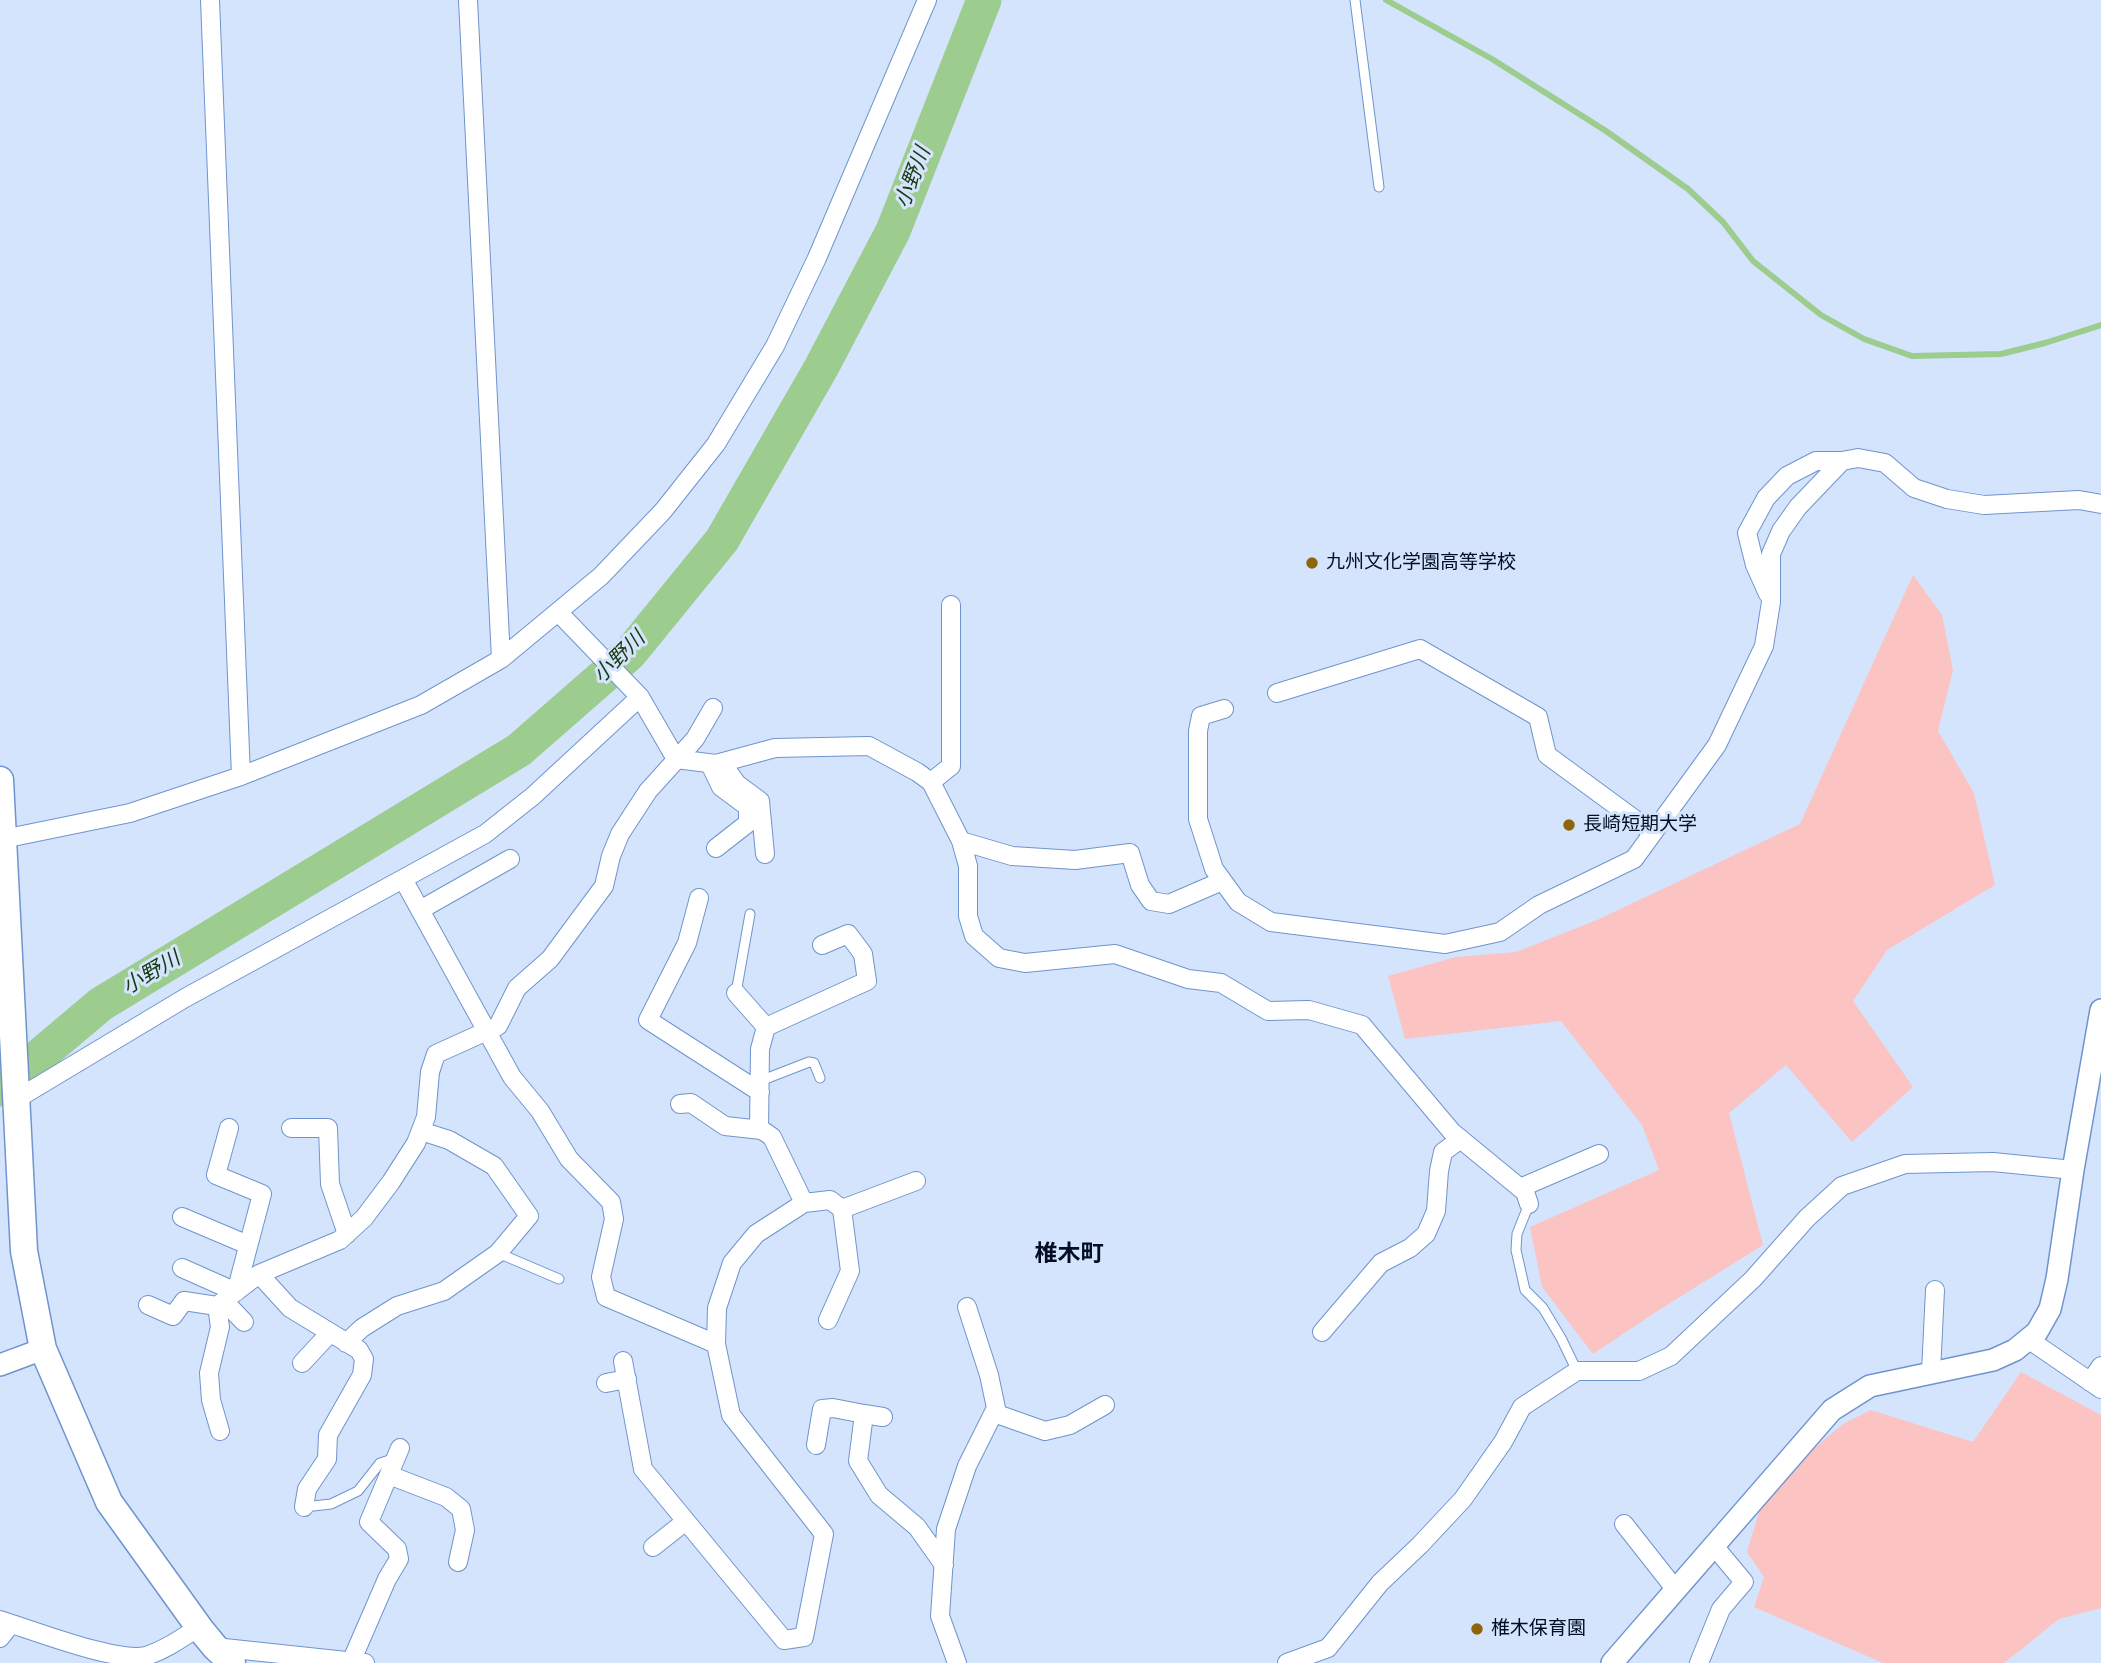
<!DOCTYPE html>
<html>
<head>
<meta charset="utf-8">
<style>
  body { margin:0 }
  canvas { display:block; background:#d4e4fd }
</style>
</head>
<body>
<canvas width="2101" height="1663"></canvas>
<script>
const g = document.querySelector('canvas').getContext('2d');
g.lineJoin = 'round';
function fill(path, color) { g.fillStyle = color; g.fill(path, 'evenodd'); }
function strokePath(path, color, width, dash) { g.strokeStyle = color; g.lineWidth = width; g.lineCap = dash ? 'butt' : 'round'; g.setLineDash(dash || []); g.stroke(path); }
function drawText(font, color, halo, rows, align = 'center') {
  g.font = font + ' "Nunito Sans","Noto Sans JP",sans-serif'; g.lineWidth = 6; g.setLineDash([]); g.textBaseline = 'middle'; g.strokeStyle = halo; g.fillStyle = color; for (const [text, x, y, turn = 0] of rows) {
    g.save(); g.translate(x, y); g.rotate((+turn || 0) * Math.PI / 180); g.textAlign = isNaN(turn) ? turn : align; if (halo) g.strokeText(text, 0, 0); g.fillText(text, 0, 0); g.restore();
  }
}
fill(new Path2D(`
  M1913 575 1942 615 1953 670 1938 731 1974 793 1995 885 1887 950 1853 1001 1913 1087 1852 1142 1786 1065 1729 1113 1763 1245 1659 1310 1593 1354 1542 1287 1530 1227 1659 1170 1642 1125 1561 1021 1405 1039 1388 976 1456 957 1516 952 1597 920 1800 824Z
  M2021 1372 2101 1415V1608L2059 1619 2004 1663H1883L1754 1607 1764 1577 1747 1552 1766 1489 1843 1424 1871 1410 1973 1442Z`), '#fcc3c3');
strokePath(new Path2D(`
  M1386 0 1492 59 1606 131 1688 189 1723 222 1753 261 1821 315 1864 339 1912 356 2001 354 2045 343 2101 325`), '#9ccc8e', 6);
strokePath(new Path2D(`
  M0 1089 101 1004 519 750 630 653 722 540 821 368 893 231 984 0`), '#9ccc8e', 35);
const service = new Path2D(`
  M1355 0 1379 187
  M736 993 750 914
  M760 1081 809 1062 814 1063 820 1078
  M1529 1204 1517 1234 1516 1250 1525 1290 1543 1308 1561 1338 1577 1371
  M498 1253 559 1279
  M304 1507 331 1504 358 1491 380 1463 396 1458`);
const minor = new Path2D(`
  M210 0 241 776
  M468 0 501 659
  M1768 594 1755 565 1747 533 1766 498 1787 476 1816 461H1842L1858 458 1885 463 1914 488 1947 499 1984 505 2079 500 2101 504
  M559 613 640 697 676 759 716 764 775 748 869 746 917 772 931 782 951 766V605
  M1277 693 1420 649 1538 717 1547 755 1652 832
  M1224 709 1201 716 1198 731V819L1214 869 1238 902 1271 922 1445 944 1500 932 1539 905 1634 859 1717 745 1764 646 1771 602V554L1781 531 1798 507 1842 461
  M722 763 737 784 760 801 765 854
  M710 764 721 787 748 807V823L716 848
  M931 782 961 841 968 866V916L974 936 999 958 1025 963 1115 954 1188 979 1221 983 1268 1011 1309 1010 1362 1025 1452 1132 1525 1192 1529 1204
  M3 839 130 813 241 776 421 705 501 659 601 576 663 511 716 444 775 346 817 258 927 0
  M961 841 1012 856 1075 860 1130 853 1140 885 1151 901 1169 904 1222 881
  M403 879 512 1077 540 1111 569 1159 611 1202 614 1219 601 1277 606 1297 716 1344 731 1415 824 1534 804 1637 784 1640 643 1469 623 1361
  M699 898 687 943 648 1020 760 1092
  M420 910 510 859
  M736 993 766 1027
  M15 1100 185 998 485 834 533 796 640 697
  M680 1104 691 1103 725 1126 762 1130 772 1137 804 1203
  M291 1128H328L330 1184 347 1234
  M759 1130 760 1049 766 1027 867 981 863 954 848 934 822 945
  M1520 1188 1599 1154
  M182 1217 248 1245
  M182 1268 236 1292 262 1194 216 1175 229 1128
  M259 1274 290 1308 359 1350 364 1359 362 1375 328 1435 327 1459 307 1489 304 1507
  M224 1301 244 1322
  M148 1305 173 1316 184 1301 217 1306
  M828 1320 850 1271 842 1209
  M1322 1332 1381 1263 1410 1248 1426 1234 1436 1211 1439 1171 1443 1152 1461 1139
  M2028 1339 2101 1389
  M346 1343 362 1328 397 1306 444 1291 498 1253 529 1216 494 1166 449 1140 421 1131
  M716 1344 717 1308 732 1263 756 1234 804 1203 830 1200 842 1209 916 1181
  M302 1363 329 1334
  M1931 1372 1935 1290
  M2090 1382 2101 1366
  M606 1383 627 1379
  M994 1413 1045 1431 1070 1425 1105 1405
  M864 1414 883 1417
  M220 1431 211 1400 209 1373 220 1327 217 1306 259 1274 340 1240 364 1218 391 1182 416 1143 426 1117 430 1072 436 1054 498 1026 517 988 550 959 604 886 611 856 620 834 648 791 695 739 713 708
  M816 1445 822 1409 833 1408 864 1414 858 1461 879 1495 917 1527 944 1565
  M389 1475 446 1497 461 1509 465 1530 458 1562
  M1624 1524 1676 1590
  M653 1547 686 1521
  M0 1620C32 1630 117 1663 146 1656 165 1650 182 1638 199 1627
  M0 1638 11 1624
  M215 1647 365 1663
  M351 1662 387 1579 399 1559 397 1549 369 1522 400 1448
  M957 1663 940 1616 946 1529 967 1466 996 1408 989 1375 967 1307
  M1287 1663 1328 1648 1380 1583 1420 1545 1463 1499 1503 1442 1522 1407 1577 1371H1639L1671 1356 1753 1279 1807 1218 1842 1186 1905 1164 1993 1162 2073 1170
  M1699 1663 1721 1609 1744 1582 1714 1546`);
const tertiary = new Path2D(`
  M0 1365 43 1349
  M1612 1663 1832 1410 1870 1386 1993 1360 2015 1350 2037 1332 2050 1309 2057 1279 2073 1170 2101 1010`);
const primary = new Path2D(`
  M0 780 24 1251 43 1349 109 1502 201 1630 215 1647 232 1663`);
strokePath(service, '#6f94cd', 11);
strokePath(minor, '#6f94cd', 20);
strokePath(tertiary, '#6f94cd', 24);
strokePath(primary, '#6f94cd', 29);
strokePath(service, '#fff', 9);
strokePath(minor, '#fff', 18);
strokePath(tertiary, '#fff', 21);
strokePath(primary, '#fff', 26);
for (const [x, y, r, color] of [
  [1312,563,7,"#8f650c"],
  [1569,825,7,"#8f650c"],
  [1477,1629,7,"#8f650c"]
]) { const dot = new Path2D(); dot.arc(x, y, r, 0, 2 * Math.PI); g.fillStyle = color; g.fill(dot); strokePath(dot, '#d4e4fd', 2.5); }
drawText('19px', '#030e22', '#d4e4fd', [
  ["九州文化学園高等学校",1326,563],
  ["長崎短期大学",1583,825],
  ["椎木保育園",1491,1629]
], 'left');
drawText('italic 21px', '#19390e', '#d4e4fd', [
  ["小野川",914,178,-69],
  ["小野川",620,658,-45],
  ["小野川",152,974,-31]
]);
drawText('bold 23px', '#030e22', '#d4e4fd', [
  ["椎木町",1069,1255]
]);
</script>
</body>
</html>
